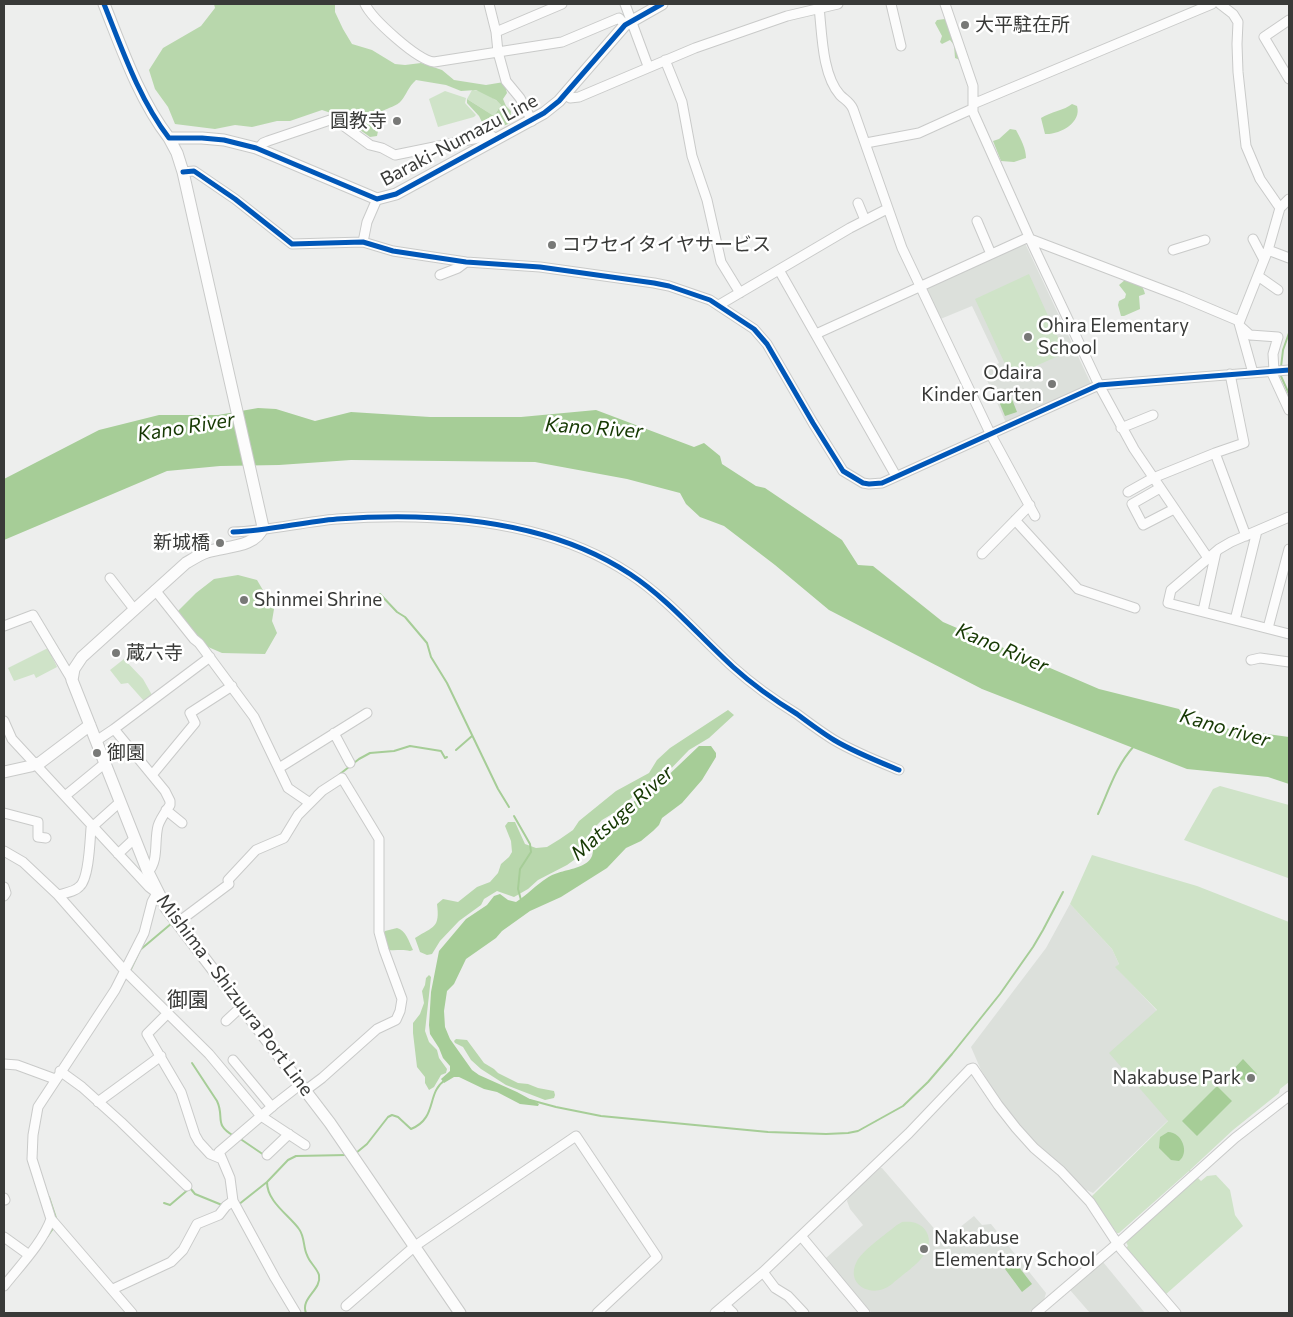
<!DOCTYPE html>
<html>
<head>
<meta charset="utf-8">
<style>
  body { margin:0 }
  #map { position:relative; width:1293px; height:1317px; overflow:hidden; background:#edeeed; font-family:Commissioner,sans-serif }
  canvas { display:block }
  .frame { position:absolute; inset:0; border:5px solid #393a38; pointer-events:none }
</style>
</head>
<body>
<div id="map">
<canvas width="1293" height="1317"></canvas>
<div class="frame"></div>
</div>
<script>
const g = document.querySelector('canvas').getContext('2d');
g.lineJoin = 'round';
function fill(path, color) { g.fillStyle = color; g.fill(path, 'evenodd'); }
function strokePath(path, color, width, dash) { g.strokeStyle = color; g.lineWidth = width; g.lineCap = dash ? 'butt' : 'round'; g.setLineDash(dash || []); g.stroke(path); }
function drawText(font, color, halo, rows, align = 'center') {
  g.font = font + ' Commissioner,"Noto Sans JP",sans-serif'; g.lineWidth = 5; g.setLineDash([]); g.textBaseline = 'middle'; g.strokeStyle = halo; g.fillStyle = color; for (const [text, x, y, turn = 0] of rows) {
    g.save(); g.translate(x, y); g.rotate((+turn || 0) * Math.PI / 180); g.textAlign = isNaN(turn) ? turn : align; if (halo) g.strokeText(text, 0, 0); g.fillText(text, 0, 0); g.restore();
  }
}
fill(new Path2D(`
  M1024 241 1092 386 1006 423 983 371 999 363 972 306 938 320 923 287Z
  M1070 904 1112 949 1119 964 1116 967 1216 1074 1093 1193 1076 1185 1051 1159 1052 1157 1030 1139 1001 1102 981 1070 971 1047 1046 948Z
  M880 1168H882L944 1240 974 1216 982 1225 991 1224 1046 1293 1044 1300 1028 1313H872L829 1263 826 1258 863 1225 850 1209 847 1201 848 1197Z
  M1103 1262 1145 1313H1090L1070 1290Z`), '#dce0db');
fill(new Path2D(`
  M472 90C481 89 495 98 501 105L494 116 467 99Z
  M445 91 466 98 465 103 476 115 474 117 438 127 429 99Z
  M1029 274 1065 353 1011 377 975 299Z
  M48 648 57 667 36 678 34 674 14 681 8 668Z
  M124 659 143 679 152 695 144 701 128 683 121 684 110 670Z
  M1220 786 1289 805 1288 878 1184 840 1213 789Z
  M1092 855 1197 886 1289 922V1082L1280 1089 1279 1093 1233 1130 1190 1170 1201 1181 1207 1176 1216 1175 1230 1190 1235 1215 1243 1226 1165 1295 1124 1249 1128 1246 1126 1242 1196 1179 1189 1171 1119 1233H1117L1091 1197 1168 1121 1109 1053 1157 1010 1115 967 1119 964 1112 949 1070 904Z
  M902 1222C911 1221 920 1222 926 1231 939 1253 906 1271 892 1284 873 1300 844 1285 857 1261 862 1251 887 1233 897 1225Z`), '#cfe3c8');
fill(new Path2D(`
  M214 4H335V12L343 29 352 44 372 50 395 64 405 65 421 63 442 70 454 80 486 85 504 82 507 93 503 99 506 106 511 111 510 123C505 126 491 129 485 128L479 116 467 103V99L494 116 501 105 496 100 476 90 461 91 446 85 416 80C408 87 407 94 401 101 397 106 388 108 382 111L377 136 370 137 340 116 322 110 290 121H277L252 127 235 125 215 129 175 124 168 107 155 89 149 70 163 48 201 26 215 8Z
  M945 19 948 20 960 60 955 58 954 45 950 40 942 44 940 42 942 36 935 23 937 20Z
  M1072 104 1077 106C1082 123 1059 135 1045 134L1041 118C1050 112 1065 110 1072 104Z
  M1010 129 1016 130C1021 139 1026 149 1026 158L1014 162 1001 161 993 141 999 139Z
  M1126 279C1135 282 1143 283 1145 294L1139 296 1140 309 1124 316H1121L1118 305 1119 301 1125 298 1126 294 1119 285Z
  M238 575 257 580 274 609 272 621 277 633 265 654 222 653 199 643 177 612 196 593 214 579Z
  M728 710 734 715 709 738 689 750 661 779 648 785 629 800 619 810 602 820 591 831 587 839 588 850 567 865 538 880 528 889 514 897 497 891 484 899 481 905 459 921 440 941 432 954 427 955 420 952 415 938C434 926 440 928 437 904L443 899 458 902 477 887 490 882 498 873 501 864 509 857 512 852 511 841 505 826 508 822H515L525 844 536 848 547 847 560 839 573 830 579 821 616 791 649 773 657 760 670 748Z
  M397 928C406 930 409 942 413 950L410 951C402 949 396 951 388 950L383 935 385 931Z
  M429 975 431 977 425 1031 429 1042 437 1050 439 1058 447 1069 446 1073 441 1075 434 1087 429 1090 425 1083V1077L417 1067 413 1033V1023L420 1014 424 1003 422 991 425 985 426 978Z
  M456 1039 467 1040 484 1063 494 1069 498 1073 518 1083 528 1084 538 1088 554 1091 555 1095 554 1098 545 1100 506 1085 481 1069 471 1060 463 1047 455 1043 454 1041Z`), '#b8d7ac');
fill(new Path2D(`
  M1008 389 1017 412 1005 416 996 394Z
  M258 408 276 409 315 421 351 412 430 417H521L596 410 694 447 704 443 720 456 722 464 756 486 765 488 842 540 858 565 873 566 943 622 1099 689 1179 709 1188 723 1289 737V784L1268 777 1187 769 982 689 829 610 775 565 724 526 700 517 686 504 680 493 627 479 535 462 351 460 279 465 220 466 167 471 4 540V479L99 430 159 415H218Z
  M699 746H711L716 753V757L702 780 682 803 662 818 659 825 653 831 641 841 626 848 607 868 561 897 530 911 502 931 496 938 466 959 454 984 447 991 444 1011 445 1027 450 1039 472 1070 479 1075 517 1092 539 1104 538 1106 520 1104 497 1092 484 1089 459 1077H454L444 1083 441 1079 450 1071V1066L443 1058 439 1048 430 1034 429 1025 431 992 439 951 466 919 487 905 494 896 500 894 508 900 516 902C527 895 536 885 547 878 564 866 604 872 590 838L593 832 627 808 647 789 658 785Z
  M1243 1059 1257 1074 1249 1080 1235 1079 1232 1077 1231 1072Z
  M1217 1086 1232 1101 1197 1136 1182 1121Z
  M1168 1132C1182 1132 1190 1153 1179 1161L1171 1160 1159 1148 1160 1137Z
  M1015 1262 1032 1284 1022 1292 1005 1269Z`), '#a6cd97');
strokePath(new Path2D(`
  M1281 367 1283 350 1289 333
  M1280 374 1289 394
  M380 594 397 612 405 617 427 643 431 657 447 683 498 789 509 807
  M456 750 472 736
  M340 774 359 759 370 753 394 751 410 746 441 751 445 758 447 757
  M1098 814C1109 790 1116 766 1134 746
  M514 816 530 844 531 852 520 869 518 889 521 900
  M130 971 140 950 172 923
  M192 1063 217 1101C225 1118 213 1124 234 1136
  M530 1100 556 1107 601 1116 768 1132 826 1134 848 1133 858 1131 903 1106 928 1082 952 1054 1000 994 1033 947 1043 930 1063 892
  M239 1138 264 1155
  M356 1153 367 1144 388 1117 392 1115 398 1117 411 1129C438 1118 426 1093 445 1080
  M49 1197 57 1221
  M164 1203 170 1205 190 1188 195 1194 222 1205
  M238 1205 267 1182
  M47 1237 54 1227
  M306 1313C300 1298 322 1290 319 1275 317 1268 309 1262 307 1255 303 1247 305 1237 299 1229 289 1215 267 1202 267 1182L288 1160 296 1156 347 1155`), '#a6cd97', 2);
const minor = new Path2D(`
  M365 4C372 19 417 60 434 62L562 42 619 18 625 25
  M489 4 496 32 498 52 506 81 520 98 532 121
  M625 4 648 66
  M891 4 901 46
  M945 4 973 86V112L1030 239 1099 385 1134 449 1208 558
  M1220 4 1233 14 1238 22 1237 44 1238 72 1246 146 1260 179 1280 208
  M819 7C822 33 822 75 840 95 845 100 850 102 853 109L902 248 990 433 1035 516
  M1289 20 1264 37 1289 79
  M496 32 562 4
  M665 60 682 102 692 156 707 200 721 262 740 293
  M565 94 570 98 579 97 695 48 787 16 838 4
  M973 104 1212 4
  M866 143 919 133 972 109
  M258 149 263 143 268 141 330 120 337 121 370 145 382 148 395 155 488 136H492L495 139
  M183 172 194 171 235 199 292 244 363 242 393 251 466 262 540 267 654 283 669 286 710 300 754 329 767 344 813 423 843 471 863 483 869 484 882 483 1099 385 1289 370
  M858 203 865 220
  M977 221 991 254
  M1030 239 1182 297 1239 321
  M1253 239 1264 260
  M363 242 367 222 377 199
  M1173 250 1205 240
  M1268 250 1289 258
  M779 270 896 476
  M440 275 458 268 466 262
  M1258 276 1278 290
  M719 305 850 228 887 209
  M1240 326 1250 335 1278 337 1273 354 1274 371
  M816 334 1029 237
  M1271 371 1289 410
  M1253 373 1239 323 1268 250 1280 208 1289 199
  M1230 374 1244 443 1215 453 1246 536
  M1121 428 1153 415
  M1160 488 1132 504 1143 525 1174 509
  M1128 492 1153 478 1215 453
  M1289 517 1231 542 1219 549 1171 590 1168 603 1289 634
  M1015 520 1078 589 1135 608
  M233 532C268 531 302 522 337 519 434 512 547 519 630 574 668 599 699 636 733 667 753 685 774 700 797 714 809 723 821 732 834 740 854 752 877 761 899 770
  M982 554 1030 505
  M110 578 134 609
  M155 590 194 639 199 643 254 717 288 788 310 803
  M1203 611 1216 552
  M1235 620 1257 531
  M4 626 33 615 72 680
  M1268 628 1289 549
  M1251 660 1260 658 1289 662
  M4 721 12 739 149 887 157 893 152 902 144 933 115 990 38 1107 33 1135 32 1159 51 1219C43 1242 19 1267 4 1286
  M114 729 210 657
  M334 733 350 763
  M96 741 114 729 165 791 170 801V805C166 811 160 819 158 826 154 841 159 861 148 872
  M279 768 367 713
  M152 775 195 723 190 713 232 686
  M65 796 104 764
  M166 810 182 823
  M4 813 38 822V837L46 838
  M4 851 23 862 58 895 125 971 209 1054 261 1116 305 1145
  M118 854 134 839
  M4 887 6 893 4 896
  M58 895C65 893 75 892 80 886 89 878 90 840 91 828L120 802
  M177 923 229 884 228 880 256 850 284 838 298 815 322 791 342 778 379 839V932L384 950 402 999 400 1011 396 1020 377 1029 322 1078 306 1090
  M168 1013 147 1034 181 1092 195 1135 199 1142 210 1154 222 1159
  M226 1021 241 1007
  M233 1060 272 1107
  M4 1064 17 1065 55 1079
  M60 1071 82 1087 121 1122 187 1186
  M98 1102 161 1056
  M267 1155 289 1134
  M4 1198 5 1200
  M51 1219 132 1313
  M801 1236 865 1313
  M4 1237 29 1255
  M763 1272 775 1288 788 1296 804 1313
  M113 1289 171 1262 183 1250 197 1224 219 1215 226 1206 233 1201
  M725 1305 733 1313
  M346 1306 415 1246 576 1136 657 1257 597 1313
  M296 1313 275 1278 233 1201 230 1178 219 1152 274 1105 301 1084
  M715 1313 763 1272 909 1133 970 1069 973 1068 998 1105 1016 1128 1034 1148 1061 1171 1090 1202 1121 1249 1176 1313
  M1036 1313 1118 1243 1235 1138 1289 1096`);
const major = new Path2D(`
  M104 4C122 49 139 99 169 138H202L224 140 256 148 377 199 396 194 544 113 559 101 625 25 662 4
  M169 138 177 153 183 172 263 527C256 548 225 546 207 552 199 555 193 559 186 563L82 657 74 669 72 680 148 872 166 908 330 1123 460 1313
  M4 772 31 766 41 762 90 725`);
strokePath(minor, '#c9cac9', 11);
strokePath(major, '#c9cac9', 13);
strokePath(minor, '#fcfcfc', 9);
strokePath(major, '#fcfcfc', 11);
strokePath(new Path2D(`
  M104 4C122 49 139 99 169 138H202L224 140 256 148 377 199 396 194 544 113 559 101 625 25 662 4
  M183 172 194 171 235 199 292 244 363 242 393 251 466 262 540 267 654 283 669 286 710 300 754 329 767 344 813 423 843 471 863 483 869 484 882 483 1099 385 1289 370
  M233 532C268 531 302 522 337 519 434 512 547 519 630 574 668 599 699 636 733 667 753 685 774 700 797 714 809 723 821 732 834 740 854 752 877 761 899 770`), '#0057b8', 5);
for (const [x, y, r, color] of [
  [965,25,5,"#787977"],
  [397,121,5,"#787977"],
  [552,245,5,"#787977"],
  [1028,337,5,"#787977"],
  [1052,384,5,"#787977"],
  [220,543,5,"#787977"],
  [244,600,5,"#787977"],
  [116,653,5,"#787977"],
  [97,753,5,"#787977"],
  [1251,1078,5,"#787977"],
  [924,1249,5,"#787977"]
]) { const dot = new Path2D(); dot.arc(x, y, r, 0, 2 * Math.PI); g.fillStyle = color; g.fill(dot); strokePath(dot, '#fff', 2); }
drawText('19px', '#393a38', '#fff', [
  ["大平駐在所",975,25],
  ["圓教寺",387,121,"right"],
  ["コウセイタイヤサービス",562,245],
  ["Ohira Elementary",1038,326],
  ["School",1038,348],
  ["Odaira",1042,373,"right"],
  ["Kinder Garten",1042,395,"right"],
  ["新城橋",210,543,"right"],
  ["Shinmei Shrine",254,600],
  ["蔵六寺",126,653],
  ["御園",107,753],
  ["Nakabuse Park",1241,1078,"right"],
  ["Nakabuse",934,1238],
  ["Elementary School",934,1260]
], 'left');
drawText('19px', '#393a38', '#fff', [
  ["Baraki-Numazu Line",459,140,-28],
  ["Mishima - Shizuura Port Line",235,995,53]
]);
drawText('italic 20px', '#153802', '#fff', [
  ["Kano River",186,427,-9],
  ["Kano River",594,428,4],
  ["Kano River",1002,648,23],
  ["Kano river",1225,728,16],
  ["Matsuge River",622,813,-42]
]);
drawText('21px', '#393a38', '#fff', [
  ["御園",188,1000]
]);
</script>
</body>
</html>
